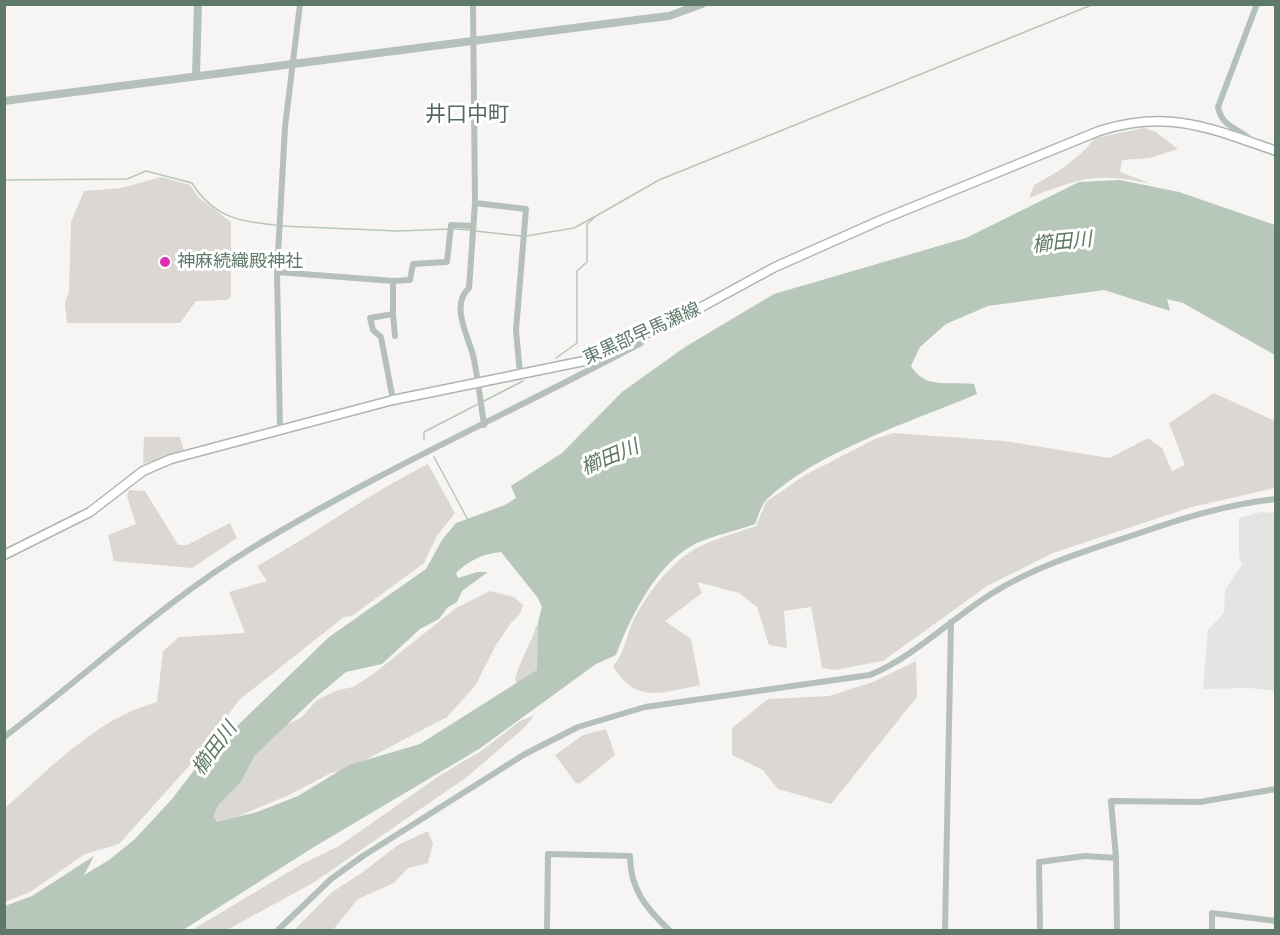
<!DOCTYPE html>
<html>
<head>
<meta charset="utf-8">
<style>
  body { margin:0 }
  #map { position:relative; width:1280px; height:935px; overflow:hidden; background:#f7f4f4; font-family:Arial,sans-serif }
  canvas { display:block }
  .frame { position:absolute; inset:0; border:6px solid #5e7869; pointer-events:none }
</style>
</head>
<body>
<div id="map">
<canvas width="1280" height="935"></canvas>
<div class="frame"></div>
</div>
<script>
const g = document.querySelector('canvas').getContext('2d');
g.lineJoin = 'round';
function fill(path, color) { g.fillStyle = color; g.fill(path, 'evenodd'); }
function strokePath(path, color, width, dash) { g.strokeStyle = color; g.lineWidth = width; g.lineCap = dash ? 'butt' : 'round'; g.setLineDash(dash || []); g.stroke(path); }
function drawText(font, color, halo, rows, align = 'center') {
  g.font = font + ' Arial,"Noto Sans JP",sans-serif'; g.lineWidth = 6; g.setLineDash([]); g.textBaseline = 'middle'; g.strokeStyle = halo; g.fillStyle = color; for (const [text, x, y, turn = 0] of rows) {
    g.save(); g.translate(x, y); g.rotate((+turn || 0) * Math.PI / 180); g.textAlign = isNaN(turn) ? turn : align; if (halo) g.strokeText(text, 0, 0); g.fillText(text, 0, 0); g.restore();
  }
}
fill(new Path2D(`
  M1261 512 1275 513V691L1249 688 1203 689 1208 630 1224 613 1225 590 1242 564 1239 557V518Z`), '#e4e5e3');
fill(new Path2D(`
  M1144 128 1156 132 1178 149 1150 158 1122 160 1120 172 1152 184C1096 172 1081 178 1029 198L1034 185C1058 172 1078 160 1095 138Z
  M161 177 190 185 199 198 231 222V296L227 300 196 301 180 323H67L65 304 69 291 71 222 84 191 121 188Z
  M1214 393 1275 421V488L1192 507 1053 553 987 586 883 661 835 670 822 668 811 607 784 611 787 648 769 645 757 607 739 593 697 582 702 593 665 621 691 639 700 685C661 693 636 704 613 666 625 653 626 635 634 619 647 594 672 560 699 547 716 538 737 533 756 526L766 502 805 475 875 439 893 433 1004 441 1110 458 1148 438 1162 448 1172 471 1185 465 1169 423Z
  M144 437H180L184 451 143 464Z
  M428 464 455 513 437 536 424 563 352 616 344 617 239 700 198 756 119 844 85 854 30 892 5 902V808C50 769 97 718 157 702L163 651 179 637 245 633 229 592 267 581 257 566C315 534 368 494 428 464Z
  M129 490 145 491 178 545H187L230 523 237 538 192 568 114 561 108 535 136 524 127 496Z
  M490 591 514 597 523 605 520 614 511 623 496 645 475 686 447 717 348 769 331 773 289 795 210 828 206 800 281 727 301 718 317 700 338 690 353 687 372 675 456 608Z
  M548 618 561 654 518 685 515 680C519 660 531 646 536 626Z
  M916 661 917 697 831 804 778 789 763 770 732 755V728L768 699 829 696 873 682Z
  M535 715 524 728 467 777 313 883 227 930H192L302 864 339 846 442 774 481 751 520 721Z
  M606 729 615 755 579 784 575 782 555 755 583 735Z
  M428 831 433 844 428 863 408 868 394 883 358 899 333 930H294L332 892 363 872 398 845Z`), '#dbd8d3');
fill(new Path2D(`
  M1120 180 1179 192 1275 225V355L1183 303 1167 299 1170 311 1104 290 988 306 946 324 920 347 911 366C926 390 949 381 974 384L977 394C911 422 820 450 767 499 761 505 758 517 755 524 736 531 715 535 697 543 657 562 631 616 616 655L596 664 479 749 314 847 183 930H5V906L32 896 94 856 84 875 109 860 135 839 172 799 201 761 329 637 426 569 442 540 456 523 505 505 516 498 511 486 562 453 622 392 685 347 774 294 966 238 1079 182ZM501 552 538 598 542 607 538 622 537 670 420 744 349 765 298 796 257 812 217 822 213 816 219 804 240 783 255 755 316 697 346 672 382 664 420 629 439 619 447 608 457 602 462 591 488 572H477L458 578 456 573C469 560 483 554 501 552Z`), '#b7c7ba');
strokePath(new Path2D(`
  M4 107V110
  M4 180 127 179 146 171 192 183C214 218 239 221 276 225
  M281 226 398 231 450 229
  M454 229 471 230
  M475 231 521 236
  M526 236 574 228 596 216
  M556 358 577 343V271L587 262V224L596 216 659 180 1094 4
  M484 401 523 381
  M424 439V432L480 403
  M434 457 468 520`), '#b7c7ba', 1.5);
const secondary = new Path2D(`
  M4 555 90 512 143 471 171 459 393 400 589 360 696 310 775 267 881 220 1099 131C1170 109 1210 128 1276 151`);
strokePath(secondary, '#abb7b0', 11);
strokePath(new Path2D(`
  M473 4 475 203 469 288C449 306 470 339 474 359 478 381 481 403 484 425
  M1255 144C1243 129 1222 129 1218 107L1257 4
  M475 203 526 209 516 330 520 374
  M277 272 393 281
  M393 314 395 336
  M393 400 381 337 373 330 370 318 393 314V281L410 280 413 264 447 262 451 225 473 226
  M280 430 277 272 285 127 300 4
  M4 737C87 675 163 602 252 548 377 472 512 412 641 343L642 336
  M278 930 331 879 363 856 525 754 578 727 645 707 870 675C914 657 951 619 991 594 1036 566 1085 551 1134 535 1180 519 1227 504 1276 499
  M547 930 548 854 630 856C630 889 646 908 669 930
  M945 930 951 622
  M1040 930 1039 862 1085 856 1116 858
  M1117 930 1116 858 1111 801 1200 802 1276 789
  M1212 930V913L1276 921`), '#b6c0ba', 6);
strokePath(new Path2D(`
  M196 76 198 4
  M4 101 644 19 669 16 702 4`), '#b6c0ba', 8);
strokePath(secondary, '#fff', 8);
for (const [x, y, r, color] of [
  [165,262,6,"#dd2db6"]
]) { const dot = new Path2D(); dot.arc(x, y, r, 0, 2 * Math.PI); g.fillStyle = color; g.fill(dot); strokePath(dot, '#fff', 2); }
drawText('18px', '#5e7869', '#fff', [
  ["神麻続織殿神社",177,262]
], 'left');
drawText('18px', '#5e7869', '#fff', [
  ["東黒部早馬瀬線",642,334,-24]
]);
drawText('italic 20px', '#5e7864', '#fff', [
  ["櫛田川",1062,243,-6],
  ["櫛田川",610,458,-23],
  ["櫛田川",215,749,-54]
]);
drawText('21px', '#54695d', '#fff', [
  ["井口中町",467,115]
]);
</script>
</body>
</html>
